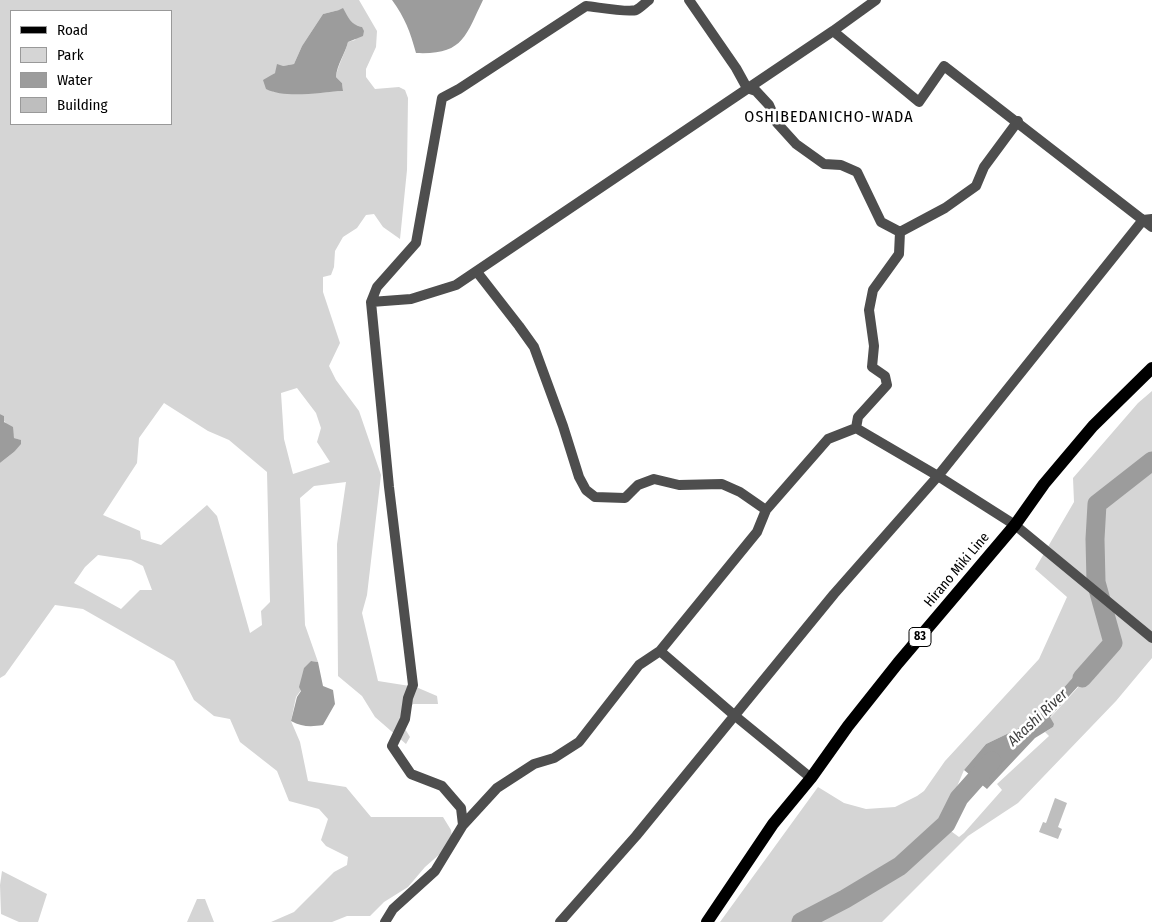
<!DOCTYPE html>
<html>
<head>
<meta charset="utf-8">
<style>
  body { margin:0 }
  #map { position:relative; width:1152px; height:922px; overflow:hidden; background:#fff; font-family:"Fira Sans Condensed",sans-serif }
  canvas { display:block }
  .legend { position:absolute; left:10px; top:10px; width:162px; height:115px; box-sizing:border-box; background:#fff; border:1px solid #999; margin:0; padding:6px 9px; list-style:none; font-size:15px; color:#000 }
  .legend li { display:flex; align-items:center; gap:10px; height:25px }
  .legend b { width:25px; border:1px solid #999 }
</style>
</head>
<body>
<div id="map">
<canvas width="1152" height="922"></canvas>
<ul class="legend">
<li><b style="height:6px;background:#000"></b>Road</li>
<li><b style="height:14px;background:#d5d5d5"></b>Park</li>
<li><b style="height:14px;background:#9c9c9c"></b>Water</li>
<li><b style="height:14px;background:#bebebe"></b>Building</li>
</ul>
</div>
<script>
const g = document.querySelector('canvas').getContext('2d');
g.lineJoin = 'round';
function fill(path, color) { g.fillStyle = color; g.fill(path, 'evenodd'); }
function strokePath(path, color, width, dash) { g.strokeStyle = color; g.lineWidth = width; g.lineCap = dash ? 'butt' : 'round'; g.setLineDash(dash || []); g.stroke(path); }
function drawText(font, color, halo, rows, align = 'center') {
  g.font = font + ' "Fira Sans Condensed",sans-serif'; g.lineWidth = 5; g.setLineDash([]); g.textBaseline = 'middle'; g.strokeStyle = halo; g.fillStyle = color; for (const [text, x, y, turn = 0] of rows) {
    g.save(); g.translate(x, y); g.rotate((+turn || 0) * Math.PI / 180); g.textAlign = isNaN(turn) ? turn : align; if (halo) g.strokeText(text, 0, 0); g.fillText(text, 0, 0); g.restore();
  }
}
fill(new Path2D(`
  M0 0H359L377 31 376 47 366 69V77L375 89 399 87 405 90 408 98 407 170 400 239 383 227 374 214 366 215 357 228 343 237 335 251 334 267 331 275 323 277V292L340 343 329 366 336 380 359 411 381 475 367 595 362 613 378 681 416 687 437 696 438 704H413L408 710 402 724 410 737 406 744 375 717 362 696 338 676 337 544 346 482 314 486 300 498 305 625 318 662 311 661 301 690 296 697 291 721 300 742 308 781 346 787 371 817H443L451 830 452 837 449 846 425 867 408 887 384 902 370 916H347L332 922H271L294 912 334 872 347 865 348 857 326 846 321 840 328 819 319 809 289 801 277 771 240 742 230 719 214 716 194 700 174 661 83 609 55 605 5 675 0 678V463L14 452 20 440 14 438 12 431 4 421V416L0 414ZM339 10 355 25 362 27 355 40 348 42C345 54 338 64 336 77L342 83 343 91 297 94 273 92 270 77 283 66 294 64 302 46 323 14ZM11 11H171V124H11ZM297 388 316 413 321 428 317 442 330 462 293 474 284 439 281 393ZM164 403 208 431 229 440 267 472 270 602 261 611 262 625 250 633 217 516 207 505 161 545 141 539 140 531 103 515 137 463 139 438ZM98 555 131 560 143 566 152 590H140L121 609 74 583 85 567Z
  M1152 391V658L1116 701 1018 803 968 836 882 922H720L818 787 844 803 866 809 895 807 917 796 924 791 945 761 1039 659 1067 597 1035 569 1074 502 1073 478 1138 403ZM1096 656 1101 662 1050 718 1053 727 1045 732 1049 736 997 784 1002 790 964 833 959 837 937 821 953 796 964 770 986 744 1034 721 1084 665Z
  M2 871 47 894 38 922H19L1 914 0 885Z
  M197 899H205L214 922H187Z`), '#d5d5d5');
fill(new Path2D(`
  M392 0H483C465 37 463 55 416 53 410 31 405 18 392 0Z
  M343 8C348 17 351 25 362 27L364 31 363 36 348 42C345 54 337 64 336 77L342 83 343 91C321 92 286 99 266 89L263 80 275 73 277 64 283 66 294 64 302 46 323 14 339 10Z
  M0 414 4 416V422L13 427 14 438 21 440V444L14 452 0 463Z
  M1095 656 1101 661 1050 717 1054 724 1053 727 1035 738 987 789 964 770 986 744 1034 721 1084 665Z
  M311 661 318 662 323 686 333 690 335 704 323 725C311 727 302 727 291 721L297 697 301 691 299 687 304 668Z`), '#9c9c9c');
strokePath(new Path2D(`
  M1082 678 1113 643 1096 582 1095 539 1097 504 1152 461
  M801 922 845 899 900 866 946 824 959 798 992 761`), '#9c9c9c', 19);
fill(new Path2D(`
  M1055 798 1067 803 1058 827 1062 829 1058 839 1039 832 1043 822 1046 823Z`), '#bebebe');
strokePath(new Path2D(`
  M689 0 736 68 747 88 756 91 769 105 777 123 796 144 824 164 841 165 857 172 881 222 900 232
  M833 31 919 102 944 66 1152 227
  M900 232 945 208 976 186 984 167 1018 121
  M477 272 519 326 534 347 563 426 579 477 586 490 595 497 625 498 638 485 654 479 679 485 722 484 740 492 766 510
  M371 302 411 299 456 285 833 31 876 0
  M856 428 858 417 887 385 885 376 872 367 874 346 869 310 873 290 899 254 900 232
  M856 428 938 476 1015 525
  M660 651 734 715 811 778
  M463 825 461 808 442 786 411 774 392 746 405 719 408 698 413 685 389 487 371 302 377 287 416 243 442 98 459 89 586 6C597 7 628 13 636 10 640 8 645 3 649 0
  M385 922 393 909 435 871 463 825 497 788 534 764 554 758 579 742 639 665 660 651 757 532 766 510 828 439 856 428
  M560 922 636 836 834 594 938 476 1143 220 1152 219`), '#4e4e4e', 10);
strokePath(new Path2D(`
  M1015 525 1152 638`), '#4e4e4e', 10);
strokePath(new Path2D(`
  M707 922 773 824 811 778 848 726 898 663 1015 525 1044 484 1093 426 1152 368`), '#000', 12);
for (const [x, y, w] of [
  [920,637,22]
]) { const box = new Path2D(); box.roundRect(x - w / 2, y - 9.5, w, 19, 4); g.fillStyle = '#fff'; g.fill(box); strokePath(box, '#000', 1); }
drawText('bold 12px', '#000', null, [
  ["83",920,637]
]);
drawText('14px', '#000', '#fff', [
  ["Hirano Miki Line",957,570,-50]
]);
drawText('italic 15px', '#3d3d3d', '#fff', [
  ["Akashi River",1038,718,-43]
]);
g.letterSpacing = '1px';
drawText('16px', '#000', '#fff', [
  ["OSHIBEDANICHO-WADA",829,118]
]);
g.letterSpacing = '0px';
</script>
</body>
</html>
